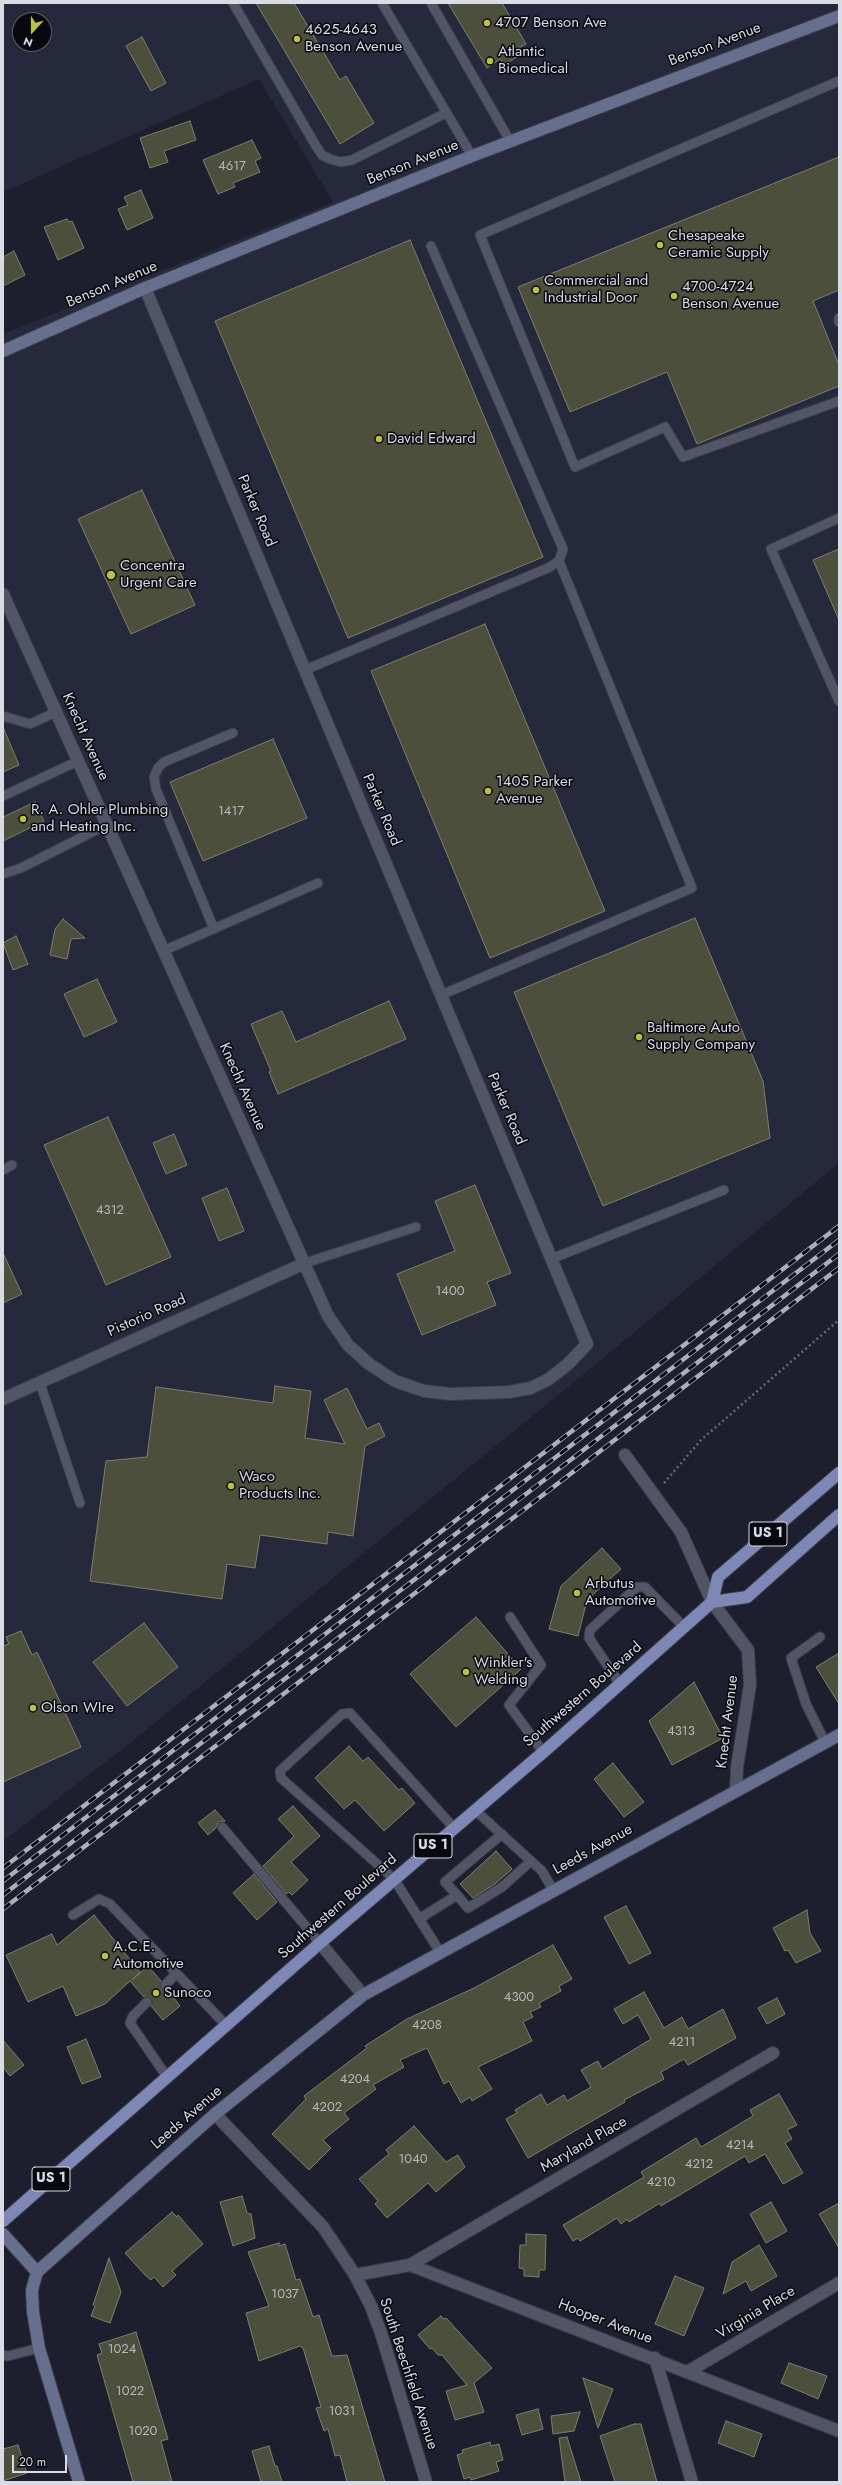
<!DOCTYPE html>
<html>
<head>
<meta charset="utf-8">
<style>
	body { margin:0 }
	#map { position:relative; width:842px; height:2485px; overflow:hidden; background:#1d1f2e; font-family:Jost,sans-serif }
	canvas { display:block }
	.frame { position:absolute; inset:0; border:4px solid #d9dbe5; pointer-events:none }
	.north { position:absolute; left:12px; top:12px; width:40px; height:40px; box-sizing:border-box; background:#080910; border:1px solid #5c5d65; border-radius:50%; rotate:201deg; font-size:11px; font-weight:700; line-height:16px; text-align:center; color:#d9dbe5 }
	.north::after { content:''; display:block; margin:auto; width:14px; height:18px; background:#bbc045; clip-path:polygon(50% 0,100% 100%,50% 72%,0 100%) }
	.scale { position:absolute; left:12px; top:2455px; width:55px; height:18px; box-sizing:border-box; border:2px solid #d9dbe5; border-top:0; padding-left:5px; font-size:12px; line-height:14px; white-space:nowrap; color:#d9dbe5; -webkit-text-stroke:3px #080910; paint-order:stroke }
</style>
</head>
<body>
<div id="map">
<canvas width="842" height="2485"></canvas>
<div class="frame"></div>
<div class="north">N</div>
<div class="scale">20 m</div>
</div>
<script>
const c = document.querySelector('canvas').getContext('2d');
c.lineJoin = 'round';
function paint(path, color) { c.fillStyle = color; c.fill(path, 'evenodd'); }
const poly = rows => new Path2D(rows.map(r => 'M' + r).join(''));
function trace(path, color, width, dash) { c.strokeStyle = color; c.lineWidth = width; c.lineCap = dash ? 'butt' : 'round'; c.setLineDash(dash || []); c.stroke(path); }
function label(font, color, halo, rows, align = 'center') {
  c.font = font + ' Jost,sans-serif'; c.lineWidth = 3; c.setLineDash([]); c.textBaseline = 'middle'; c.strokeStyle = halo; c.fillStyle = color; for (const [text, x, y, turn = 0] of rows) {
    c.save(); c.translate(x, y); c.rotate((+turn || 0) * Math.PI / 180); c.textAlign = isNaN(turn) ? turn : align; if (halo) c.strokeText(text, 0, 0); c.fillText(text, 0, 0); c.restore();
  }
}
paint(poly([
	[3,3,839,3,839,1163,562,1392,130,1743,3,1841,3,334,333,202,259,79,3,192],
	[20,20,44,20,44,44,20,44]
]), '#26293c');
const building = poly([
	[256,3,294,3,340,80,346,76,374,123,340,144,256,3],
	[448,3,502,3,526,44,517,49,520,55,504,65,500,59,487,68,448,3],
	[142,37,166,83,151,91,126,46,142,37],
	[190,121,196,140,164,151,168,162,150,168,140,138,190,121],
	[252,140,261,158,255,161,260,172,233,183,235,187,218,194,203,160,252,140],
	[839,157,839,290,813,301,839,365,839,386,697,444,667,372,570,412,518,287,839,157],
	[141,190,153,218,127,230,118,209,128,205,124,197,141,190],
	[67,219,69,222,72,221,84,248,58,260,44,227,67,219],
	[410,240,543,557,348,638,215,321,410,240],
	[14,251,25,275,3,286,3,257,14,251],
	[142,490,195,605,131,634,78,519,142,490],
	[839,549,839,620,813,560,839,549],
	[485,624,605,911,490,958,371,671,485,624],
	[3,727,19,765,3,772,3,727],
	[273,739,307,818,203,861,170,782,273,739],
	[35,802,44,821,3,841,3,817,35,802],
	[695,918,763,1081,770,1138,603,1206,514,992,695,918],
	[63,919,85,938,71,939,67,959,50,955,55,929,63,919],
	[16,936,28,964,13,970,3,943,16,936],
	[97,979,117,1022,84,1037,64,994,97,979],
	[389,1001,406,1039,278,1094,269,1072,271,1071,251,1024,282,1011,296,1042,389,1001],
	[108,1117,171,1257,106,1285,44,1145,108,1117],
	[174,1134,187,1165,166,1174,153,1143,174,1134],
	[475,1185,511,1273,487,1282,496,1305,422,1335,397,1274,455,1251,435,1201,475,1185],
	[227,1188,244,1231,219,1241,202,1198,227,1188],
	[3,1253,22,1294,3,1303,3,1253],
	[275,1386,311,1391,305,1438,345,1444,324,1400,347,1388,367,1429,379,1423,385,1436,365,1446,353,1536,328,1532,327,1544,260,1535,255,1568,227,1564,222,1599,90,1581,106,1461,147,1457,156,1387,273,1403,275,1386],
	[602,1548,621,1569,587,1600,578,1636,549,1629,561,1586,602,1548],
	[476,1617,521,1669,456,1727,410,1674,476,1617],
	[144,1623,178,1667,127,1706,93,1662,144,1623],
	[21,1631,32,1655,37,1652,81,1747,3,1782,3,1646,9,1644,6,1637,21,1631],
	[839,1653,839,1704,816,1667,839,1653],
	[694,1682,723,1738,672,1765,649,1721,694,1682],
	[349,1746,363,1761,368,1757,399,1790,402,1788,415,1803,384,1831,355,1800,344,1809,315,1778,349,1746],
	[613,1763,644,1802,624,1817,594,1779,613,1763],
	[293,1806,320,1836,291,1862,308,1880,292,1895,289,1892,286,1894,263,1866,294,1836,278,1819,293,1806],
	[215,1810,225,1821,218,1822,216,1828,208,1835,198,1823,215,1810],
	[496,1851,512,1869,495,1884,473,1898,460,1884,496,1851],
	[254,1874,277,1902,257,1920,233,1893,254,1874],
	[626,1906,651,1953,629,1964,604,1917,626,1906],
	[807,1910,810,1933,821,1951,796,1963,788,1950,785,1951,773,1928,807,1910],
	[94,1915,140,1972,132,1980,148,1966,161,1981,161,1989,168,1990,180,2006,163,2020,151,2006,151,1998,144,1997,130,1981,105,2004,76,2016,63,1986,28,2002,6,1955,52,1934,57,1945,94,1915],
	[553,1945,572,1979,559,1986,561,1991,539,2003,541,2007,530,2012,533,2017,523,2022,532,2041,478,2067,492,2089,472,2101,470,2097,461,2103,449,2081,444,2084,427,2048,400,2060,404,2067,373,2085,376,2089,344,2113,349,2119,323,2140,331,2148,309,2170,272,2134,306,2099,304,2096,367,2048,365,2046,407,2019,474,1988,553,1945],
	[644,1992,664,2028,682,2017,688,2029,723,2009,736,2038,688,2065,684,2059,661,2072,664,2079,624,2100,625,2102,528,2158,506,2119,517,2113,515,2110,541,2094,547,2105,564,2095,567,2101,591,2087,581,2070,598,2061,602,2069,651,2039,638,2015,623,2024,614,2009,644,1992],
	[777,1998,785,2014,767,2024,758,2008,777,1998],
	[86,2039,101,2077,82,2084,67,2047,86,2039],
	[3,2040,24,2065,10,2076,3,2067,3,2040],
	[779,2094,797,2125,787,2130,792,2139,785,2143,803,2173,783,2184,765,2154,749,2163,745,2156,661,2206,660,2203,629,2222,627,2219,621,2224,617,2218,580,2241,578,2238,573,2241,563,2225,644,2177,641,2172,696,2138,701,2147,753,2116,750,2110,779,2094],
	[414,2126,446,2162,458,2155,465,2167,436,2192,428,2183,387,2218,375,2204,378,2201,359,2179,389,2154,386,2150,414,2126],
	[242,2196,247,2213,251,2214,255,2238,233,2246,220,2202,242,2196],
	[771,2202,787,2231,766,2243,750,2214,771,2202],
	[839,2203,839,2248,819,2214,839,2203],
	[172,2212,177,2217,178,2215,203,2244,172,2271,176,2275,163,2287,154,2277,151,2280,146,2276,125,2253,172,2212],
	[526,2234,546,2235,545,2270,539,2270,539,2277,524,2276,524,2269,519,2268,520,2245,526,2245,526,2234],
	[279,2243,279,2246,285,2244,296,2280,300,2279,313,2317,319,2315,332,2356,347,2355,385,2482,347,2482,340,2455,335,2456,328,2429,324,2431,316,2408,321,2407,303,2348,300,2346,259,2361,246,2313,269,2306,248,2252,279,2243],
	[759,2245,777,2276,751,2291,746,2281,723,2294,732,2262,759,2245],
	[109,2258,121,2292,110,2323,91,2316,95,2306,93,2305,109,2258],
	[675,2276,704,2288,684,2336,655,2324,675,2276],
	[441,2316,444,2319,446,2318,492,2368,474,2383,484,2412,455,2420,446,2391,467,2385,442,2355,438,2355,432,2348,430,2349,418,2335,441,2316],
	[136,2332,168,2439,161,2441,172,2482,133,2482,97,2355,102,2353,99,2344,136,2332],
	[789,2363,827,2376,818,2399,781,2383,789,2363],
	[583,2378,613,2389,598,2428,583,2378],
	[538,2409,543,2429,522,2435,516,2415,538,2409],
	[580,2412,574,2431,553,2434,551,2416,580,2412],
	[726,2421,762,2434,754,2457,718,2443,726,2421],
	[634,2424,641,2424,657,2482,615,2482,600,2436,634,2424],
	[567,2437,581,2482,565,2482,559,2438,567,2437],
	[490,2442,491,2446,499,2444,503,2460,496,2462,499,2471,471,2480,470,2477,464,2479,457,2455,463,2453,462,2450,490,2442],
	[18,2445,27,2473,3,2481,3,2449,18,2445],
	[269,2446,275,2466,277,2466,282,2482,261,2482,252,2451,269,2446]
]);
paint(building, '#4d4f3d');
trace(building, '#7d7f6c', 1);
const lane = poly([
	[233,3,316,146,322,155,330,159,341,162,352,160,446,113],
	[382,3,472,156],
	[431,3,510,141],
	[839,81,480,235,575,467,665,427,683,457,839,401],
	[839,318,839,322],
	[839,518,771,549,839,701],
	[305,670,548,568,559,561,563,549,431,246],
	[3,716,30,724,56,712],
	[3,796,78,761],
	[3,874,21,868,106,825],
	[214,929,156,789,154,777,158,768,164,762,233,733],
	[163,951,318,883],
	[441,995,692,888,559,561],
	[3,1170,12,1165],
	[551,1259,724,1190],
	[305,1263,416,1227],
	[40,1383,80,1503],
	[510,1617,541,1665,509,1705,543,1752],
	[820,1637,791,1658,806,1704,825,1742],
	[620,1684,589,1638,590,1630,637,1587,645,1587,684,1627],
	[475,1810,542,1871,553,1890],
	[222,1827,320,1943],
	[457,1895,445,1882,502,1834],
	[73,1915,99,1899,110,1904,226,2025],
	[419,1919,457,1895,468,1908,502,1887,531,1861],
	[440,1952,394,1879,281,1778,280,1771,342,1714,350,1713,454,1828],
	[165,1985,176,1974],
	[147,2002,133,2016,130,2023,167,2077],
	[3,2355,8,2356,39,2348]
]);
const street = poly([
	[3,594,328,1316,348,1345,369,1364,395,1381,424,1391,451,1394,509,1392,531,1388,549,1379,568,1364,587,1344,145,288],
	[3,1399,305,1263],
	[625,1455,681,1532,712,1602,748,1650,750,1685,737,1767,736,1791],
	[320,1943,363,1995],
	[215,2114,323,2227,355,2275,371,2306,382,2336,426,2482],
	[410,2265,773,2053],
	[355,2275,410,2265,839,2431],
	[655,2358,692,2482],
	[689,2371,839,2283]
]);
const secondary = poly([
	[3,351,145,288,472,156,839,16],
	[3,2234,37,2272],
	[79,2482,39,2348,33,2312,32,2290,37,2272,215,2114,363,1995,839,1735]
]);
const primary = poly([
	[712,1602,718,1577,839,1473],
	[3,2221,320,1943,547,1749,712,1602,747,1597,839,1515]
]);
trace(lane, '#393b48', 11);
trace(street, '#393b48', 14);
trace(secondary, '#393b48', 14);
trace(primary, '#393b48', 14);
trace(poly([
	[664,1483,701,1440,839,1320]
]), '#666875', 2.5, [2, 3]);
trace(lane, '#515566', 9);
trace(street, '#515566', 12);
trace(secondary, '#686e8e', 12);
trace(primary, '#7f87b7', 12);
const rail = poly([
	[3,1868,839,1226],
	[3,1881,839,1240],
	[3,1895,839,1254],
	[3,1909,839,1268]
]);
trace(rail, '#acaeb9', 4.5);
trace(rail, '#080910', 3, [9]);
for (const [x, y, r, color] of [
	[487,23,4,"#bbc045"],
	[297,39,4,"#bbc045"],
	[490,61,4,"#bbc045"],
	[660,245,4,"#bbc045"],
	[536,290,4,"#bbc045"],
	[674,296,4,"#bbc045"],
	[379,439,4,"#bbc045"],
	[111,575,5,"#bbc045"],
	[488,791,4,"#bbc045"],
	[23,819,4,"#bbc045"],
	[639,1037,4,"#bbc045"],
	[231,1486,4,"#bbc045"],
	[577,1593,4,"#bbc045"],
	[466,1672,4,"#bbc045"],
	[33,1708,4,"#bbc045"],
	[105,1956,4,"#bbc045"],
	[156,1993,4,"#bbc045"]
]) { const dot = new Path2D(); dot.arc(x, y, r, 0, 2 * Math.PI); c.fillStyle = color; c.fill(dot); trace(dot, '#080910', 1.5); }
label('13px', '#b6b8bb', null, [
	["4617",232,167],
	["1417",231,812],
	["4312",110,1211],
	["1400",450,1292],
	["4313",681,1732],
	["4300",519,1998],
	["4208",427,2026],
	["4211",682,2043],
	["4204",355,2080],
	["4202",327,2108],
	["4214",740,2146],
	["1040",413,2160],
	["4212",699,2165],
	["4210",661,2183],
	["1037",285,2295],
	["1024",122,2350],
	["1022",130,2392],
	["1031",342,2412],
	["1020",143,2432]
]);
for (const [x, y, w] of [
	[768,1534,38],
	[433,1846,38],
	[51,2179,38]
]) { const box = new Path2D(); box.roundRect(x - w / 2, y - 12, w, 24, 3); c.fillStyle = '#080910'; c.fill(box); trace(box, '#d9dbe5', 1); }
label('bold 14px', '#d9dbe5', null, [
	["US 1",768,1534],
	["US 1",433,1846],
	["US 1",51,2179]
]);
label('15px', '#d9dbe5', '#080910', [
	["4707 Benson Ave",495,23],
	["4625-4643",305,30],
	["Benson Avenue",305,47],
	["Atlantic",498,52],
	["Biomedical",498,69],
	["Chesapeake",668,236],
	["Ceramic Supply",668,253],
	["Commercial and",544,281],
	["Industrial Door",544,298],
	["4700-4724",682,287],
	["Benson Avenue",682,304],
	["David Edward",387,439],
	["Concentra",120,566],
	["Urgent Care",120,583],
	["1405 Parker",496,782],
	["Avenue",496,799],
	["R. A. Ohler Plumbing",31,810],
	["and Heating Inc.",31,827],
	["Baltimore Auto",647,1028],
	["Supply Company",647,1045],
	["Waco",239,1477],
	["Products Inc.",239,1494],
	["Arbutus",585,1584],
	["Automotive",585,1601],
	["Winkler's",474,1663],
	["Welding",474,1680],
	["Olson WIre",41,1708],
	["A.C.E.",113,1947],
	["Automotive",113,1964],
	["Sunoco",164,1993]
], 'left');
label('15px', '#d9dbe5', '#080910', [
	["Benson Avenue",715,45,-21],
	["Benson Avenue",413,163,-22],
	["Benson Avenue",112,285,-23],
	["Parker Road",256,511,67],
	["Knecht Avenue",85,737,66],
	["Parker Road",381,810,67],
	["Knecht Avenue",242,1087,66],
	["Parker Road",506,1109,67],
	["Pistorio Road",147,1316,-24],
	["Southwestern Boulevard",583,1695,-41],
	["Knecht Avenue",728,1722,-83],
	["Leeds Avenue",593,1850,-29],
	["Southwestern Boulevard",338,1907,-41],
	["Leeds Avenue",187,2118,-41],
	["Maryland Place",584,2145,-30],
	["Virginia Place",756,2313,-31],
	["Hooper Avenue",605,2322,21],
	["South Beechfield Avenue",408,2374,72]
]);
</script>
</body>
</html>
